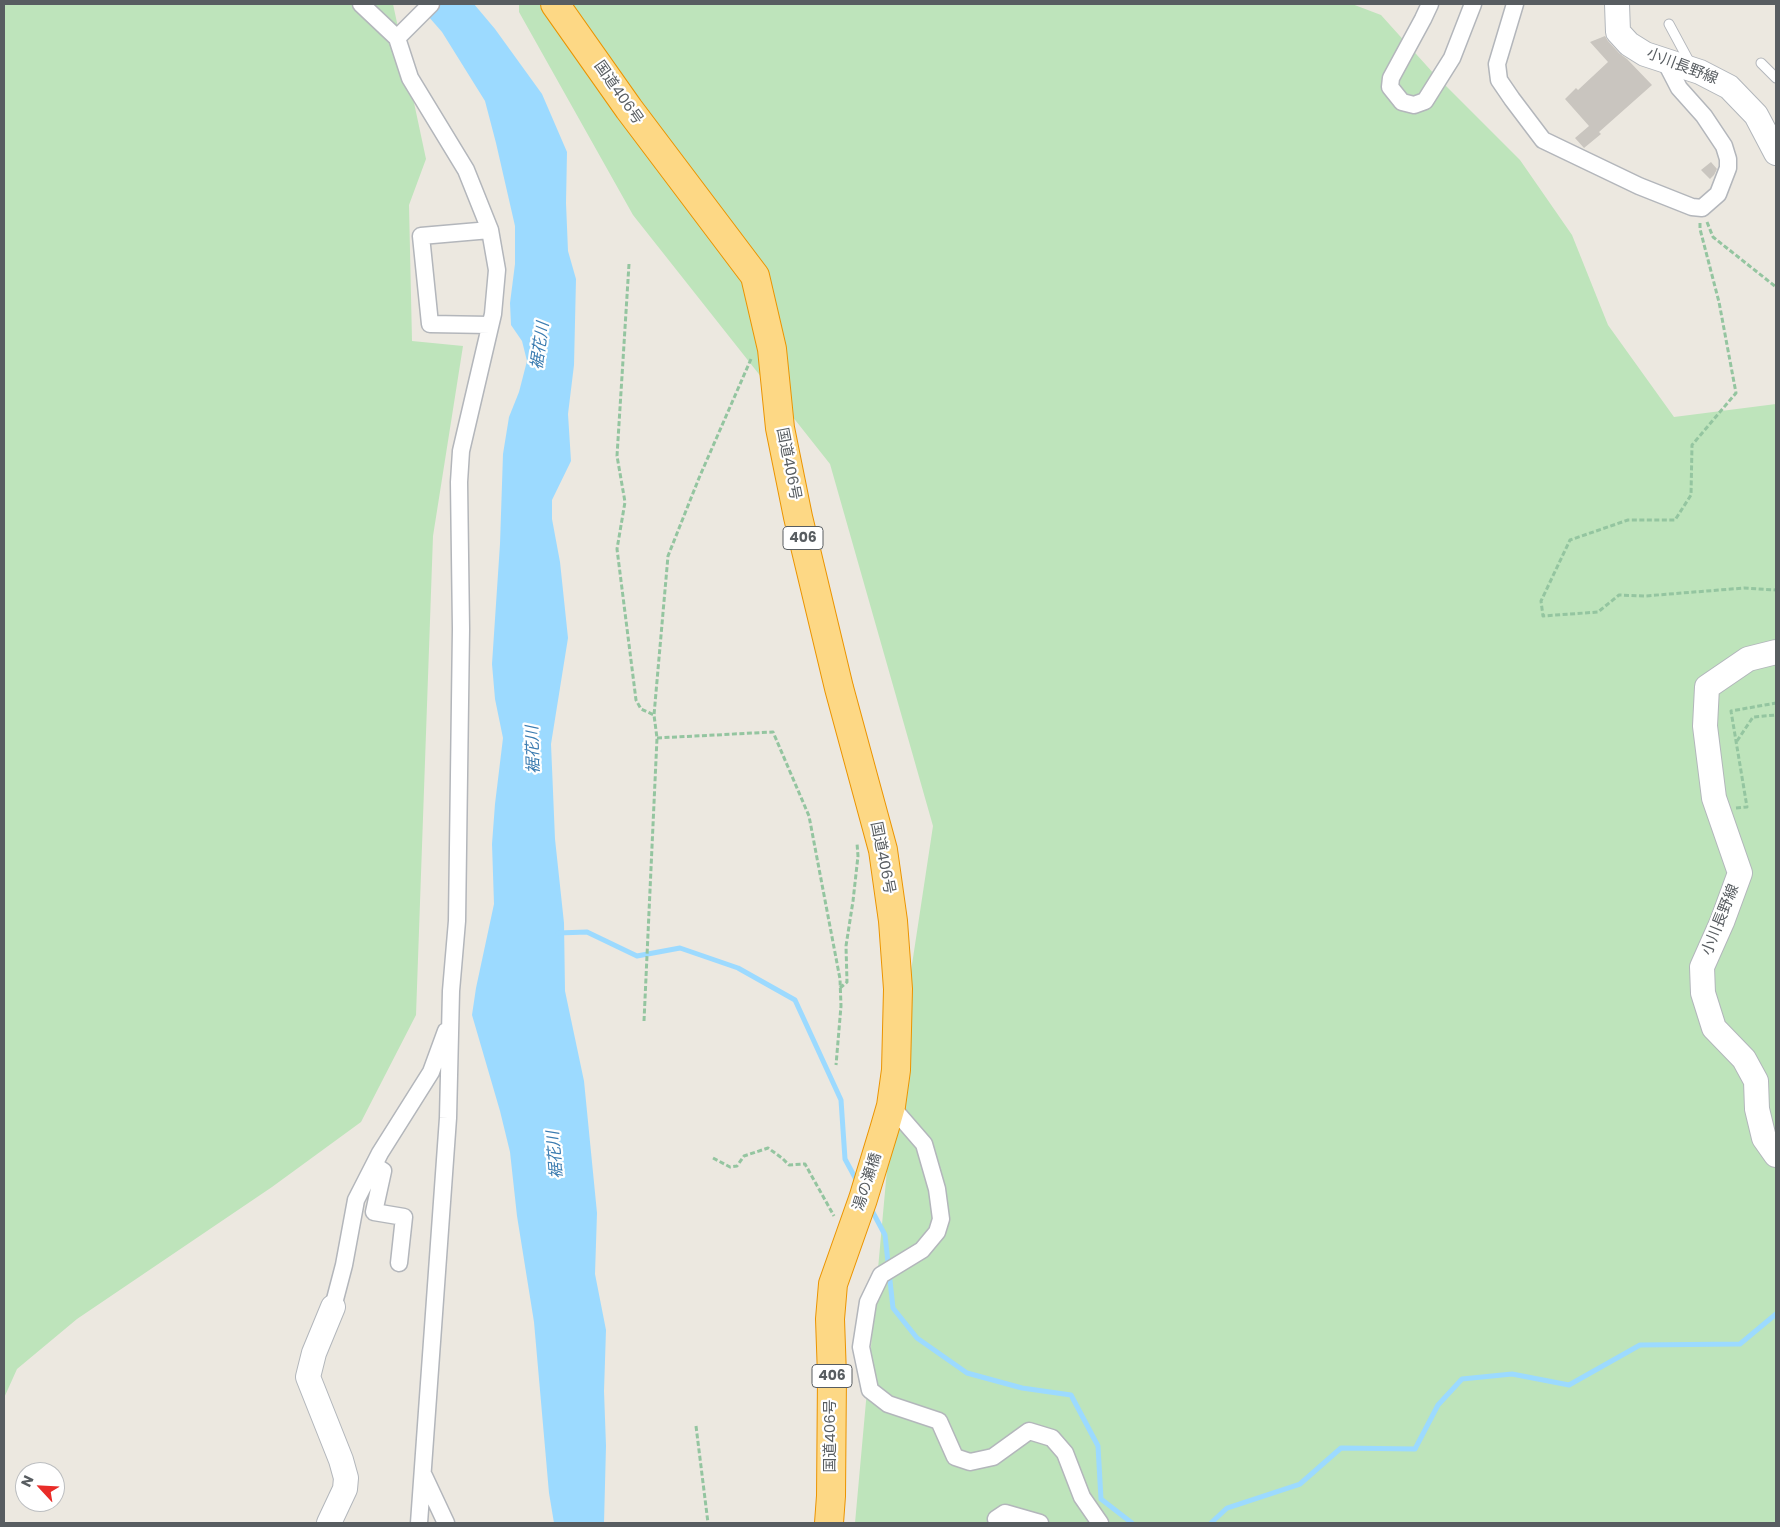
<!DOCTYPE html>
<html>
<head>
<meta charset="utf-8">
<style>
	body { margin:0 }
	#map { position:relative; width:1780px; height:1527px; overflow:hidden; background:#ece8e0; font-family:Poppins,sans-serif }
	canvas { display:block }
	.frame { position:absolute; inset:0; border:5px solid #585d61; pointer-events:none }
	.north { position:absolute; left:15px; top:1462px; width:50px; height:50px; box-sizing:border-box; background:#fff; border:1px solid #bcbec0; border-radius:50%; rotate:295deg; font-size:14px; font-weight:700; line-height:20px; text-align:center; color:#585d61 }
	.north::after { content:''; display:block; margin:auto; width:18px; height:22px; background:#e92c28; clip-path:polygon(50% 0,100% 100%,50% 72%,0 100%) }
</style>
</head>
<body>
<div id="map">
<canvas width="1780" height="1527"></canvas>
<div class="frame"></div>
<div class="north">N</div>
</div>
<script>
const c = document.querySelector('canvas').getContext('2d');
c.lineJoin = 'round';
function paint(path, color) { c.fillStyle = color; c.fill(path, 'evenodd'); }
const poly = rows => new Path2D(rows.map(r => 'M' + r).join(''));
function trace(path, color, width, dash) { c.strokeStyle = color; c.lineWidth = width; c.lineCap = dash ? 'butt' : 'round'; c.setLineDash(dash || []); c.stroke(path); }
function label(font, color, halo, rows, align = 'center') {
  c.font = font + ' Poppins,"Noto Sans JP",sans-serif'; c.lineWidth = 4.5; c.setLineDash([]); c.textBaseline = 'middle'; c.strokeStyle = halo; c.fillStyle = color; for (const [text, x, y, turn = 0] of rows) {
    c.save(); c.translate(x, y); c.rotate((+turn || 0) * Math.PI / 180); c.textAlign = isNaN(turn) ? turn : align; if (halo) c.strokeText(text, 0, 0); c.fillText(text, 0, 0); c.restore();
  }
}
paint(poly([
	[4,4,393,4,426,159,409,205,412,341,463,346,433,536,416,1015,361,1122,272,1187,77,1319,17,1369,4,1398],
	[519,4,1352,4,1381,15,1435,75,1520,160,1572,235,1608,325,1674,417,1776,404,1776,1523,855,1523,896,1070,933,826,830,464,633,215,519,12]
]), '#bee4bb');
paint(poly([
	[440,4,474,4,495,29,542,94,567,152,566,203,568,251,576,279,574,365,568,414,571,461,552,500,552,519,560,562,568,638,551,744,555,839,564,923,565,991,584,1081,597,1213,595,1274,606,1330,604,1391,606,1446,604,1523,554,1523,549,1493,534,1322,517,1216,510,1152,500,1111,472,1015,476,988,494,904,492,844,495,804,503,738,495,699,492,664,500,544,503,454,509,417,519,392,527,361,522,341,511,325,510,303,515,264,515,226,496,143,485,101,442,32,428,16]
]), '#9cdaff');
trace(poly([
	[558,933,587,932,637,956,680,948,738,968,795,1000,841,1100,845,1159,858,1183],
	[870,1207,885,1235,893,1308,917,1338,967,1373,1022,1388,1071,1395,1098,1446,1101,1499,1132,1523],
	[1211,1523,1227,1508,1300,1484,1341,1448,1415,1449,1438,1405,1462,1379,1512,1374,1569,1385,1640,1345,1740,1344,1776,1314]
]), '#9cdaff', 5);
paint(poly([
	[1605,36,1608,41,1619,53,1627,59,1652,85,1599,132,1601,134,1584,148,1575,138,1589,126,1565,99,1576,88,1578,90,1608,62,1590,42],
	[1711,162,1717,169,1714,175,1710,179,1701,170]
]), '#c9c5bf');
const lane = poly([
	[1669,24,1690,63],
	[1761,63,1776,78]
]);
const street = poly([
	[361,4,397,38,410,78,466,170,490,230,497,270,493,314,461,451,459,482,461,629,457,921,451,991,448,1118,419,1523],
	[1430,4,1423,19,1391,78,1390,87,1402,102,1414,105,1425,101,1452,58,1473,4],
	[1515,4,1497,64,1499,80,1512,99,1543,140,1639,186,1692,207,1702,208,1718,194,1728,168,1728,159,1724,146,1704,116,1679,88,1665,61],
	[397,38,431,4],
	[490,230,421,236,430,324,490,325],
	[891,1106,924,1144,937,1189,941,1219,937,1232,922,1250,881,1275,868,1302,861,1347,870,1390,888,1404,939,1421,955,1457,970,1462,993,1457,1029,1431,1052,1438,1065,1453,1082,1497,1100,1523],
	[374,1165,383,1171,374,1212,404,1217,399,1263],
	[333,1307,344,1265,356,1200,380,1153,431,1072,446,1031],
	[424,1476,446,1523],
	[998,1523,996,1519,1005,1513,1040,1523]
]);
const secondary = poly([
	[1617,4,1618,32,1629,44,1645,54,1700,72,1729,87,1756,115,1776,153],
	[1776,652,1748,659,1707,687,1705,726,1714,798,1740,873,1722,922,1702,967,1703,993,1714,1028,1744,1059,1756,1081,1757,1109,1764,1138,1776,1155],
	[329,1523,345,1489,346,1478,341,1460,308,1377,314,1353,333,1307]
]);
const highway = poly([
	[555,4,629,109,755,276,772,349,780,428,798,517,839,688,883,850,893,921,898,989,896,1070,891,1106,884,1130,863,1199,833,1284,830,1319,832,1376,831,1496,829,1523]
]);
trace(lane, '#b3b6bb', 11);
trace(street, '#b3b6bb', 19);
trace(secondary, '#b2b6bb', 26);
trace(highway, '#eb9400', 30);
trace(poly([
	[1707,222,1713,237,1776,287],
	[1700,223,1700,229,1719,302,1736,393,1692,445,1691,495,1675,520,1628,520,1570,540,1541,601,1543,616,1598,612,1619,595,1645,596,1744,588,1776,590],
	[629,264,617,456,625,502,617,549,636,700,641,709,654,715],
	[657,738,773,732,809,816,840,979,841,1006,836,1065],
	[1737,741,1753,717,1776,715],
	[1736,808,1747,807,1731,711,1776,703],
	[840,988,847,982,846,946,853,901,858,856,857,843],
	[644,1021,657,738,654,715,668,556,699,478,751,359],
	[713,1158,730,1167,737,1166,744,1156,768,1148,782,1158,789,1165,805,1164,834,1216],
	[696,1426,708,1523]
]), '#94c5a0', 3, [5, 2.5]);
trace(lane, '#fff', 9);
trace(street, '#fff', 16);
trace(secondary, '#fff', 24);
trace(highway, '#fdd885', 28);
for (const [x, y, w] of [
	[803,538,40],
	[832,1376,40]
]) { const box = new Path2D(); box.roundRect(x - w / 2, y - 11.5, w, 23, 4); c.fillStyle = '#fff'; c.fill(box); trace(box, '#585d61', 1); }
label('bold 14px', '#585d61', null, [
	["406",803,538],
	["406",832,1376]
]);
label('15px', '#585d61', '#fff', [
	["小川長野線",1682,67,21],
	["国道406号",618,93,55],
	["国道406号",788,464,79],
	["国道406号",882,858,79],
	["小川長野線",1721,920,-68],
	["湯の瀬橋",868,1182,-72],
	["国道406号",831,1436,-90]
]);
label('italic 16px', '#3a7bb0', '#fff', [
	["裾花川",541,346,-82],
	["裾花川",534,750,-92],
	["裾花川",556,1155,-95]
]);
</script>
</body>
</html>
